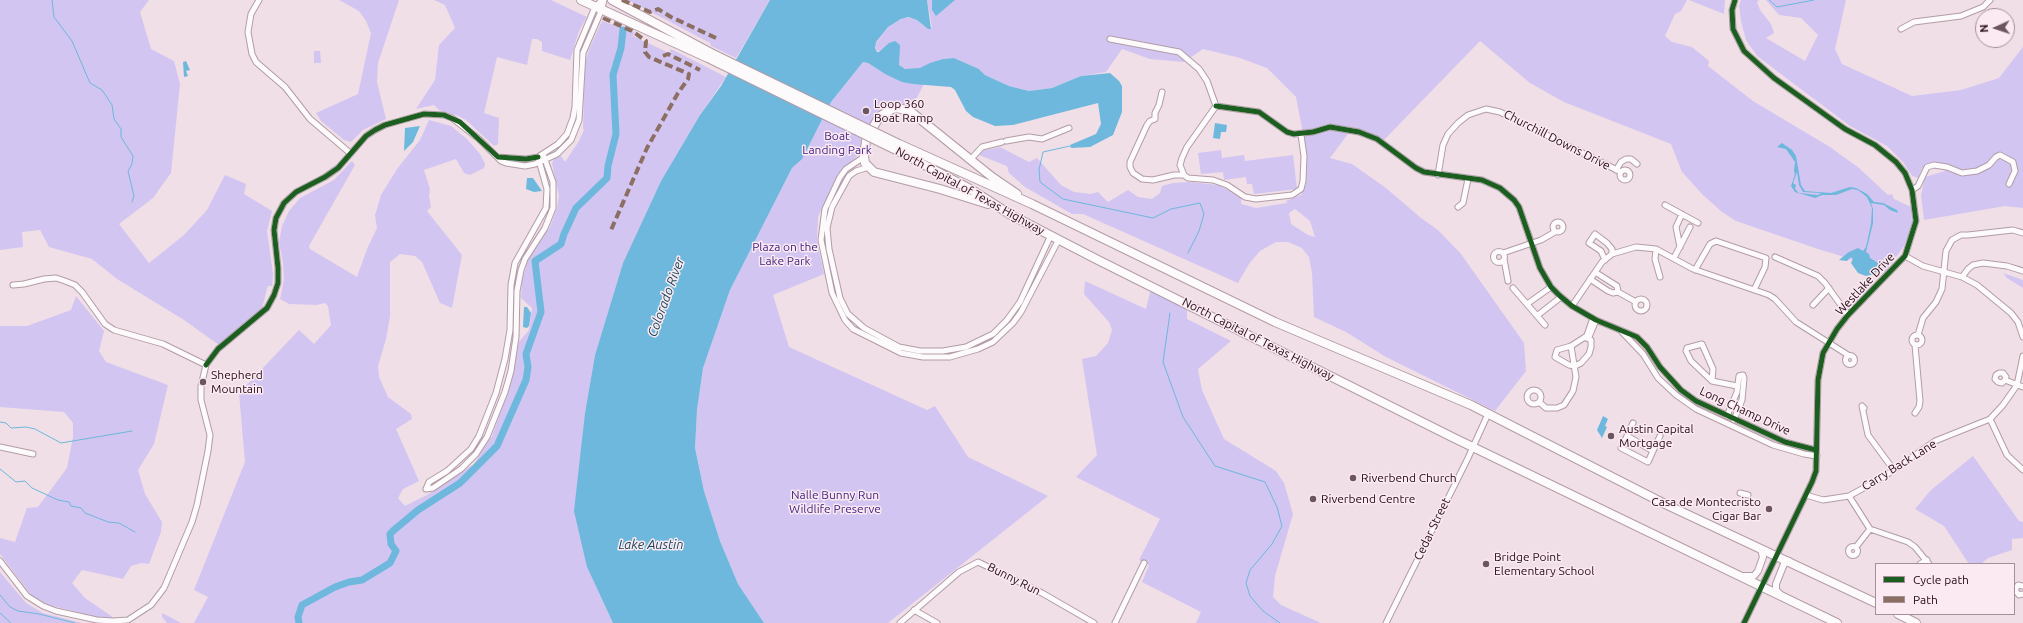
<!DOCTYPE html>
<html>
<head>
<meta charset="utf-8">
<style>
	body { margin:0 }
	#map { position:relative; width:2023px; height:623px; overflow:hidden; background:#f1dfe7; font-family:Ubuntu,sans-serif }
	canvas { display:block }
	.legend { position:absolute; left:1875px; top:563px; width:140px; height:52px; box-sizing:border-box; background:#fbeaf1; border:1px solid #a5909a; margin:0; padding:5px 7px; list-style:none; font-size:12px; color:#250a18 }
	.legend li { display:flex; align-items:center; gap:8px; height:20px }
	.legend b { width:20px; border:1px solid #a5909a }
	.north { position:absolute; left:1975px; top:8px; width:40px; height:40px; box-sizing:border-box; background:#fbeaf1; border:1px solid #a5909a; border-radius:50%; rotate:267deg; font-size:11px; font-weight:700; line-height:16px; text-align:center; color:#250a18 }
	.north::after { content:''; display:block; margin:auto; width:14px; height:18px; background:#6c5560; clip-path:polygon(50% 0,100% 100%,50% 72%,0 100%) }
</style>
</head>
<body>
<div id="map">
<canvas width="2023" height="623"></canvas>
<ul class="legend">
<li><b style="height:5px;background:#1b5e20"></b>Cycle path</li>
<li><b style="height:5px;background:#8d6e63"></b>Path</li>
</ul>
<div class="north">N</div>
</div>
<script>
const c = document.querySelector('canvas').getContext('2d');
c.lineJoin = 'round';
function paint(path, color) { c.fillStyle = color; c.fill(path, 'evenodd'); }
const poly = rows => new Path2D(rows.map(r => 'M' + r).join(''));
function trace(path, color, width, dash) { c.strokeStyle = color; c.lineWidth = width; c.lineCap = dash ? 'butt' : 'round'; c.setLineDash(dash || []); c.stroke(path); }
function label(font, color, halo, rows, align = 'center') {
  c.font = font + ' Ubuntu,sans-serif'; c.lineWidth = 3; c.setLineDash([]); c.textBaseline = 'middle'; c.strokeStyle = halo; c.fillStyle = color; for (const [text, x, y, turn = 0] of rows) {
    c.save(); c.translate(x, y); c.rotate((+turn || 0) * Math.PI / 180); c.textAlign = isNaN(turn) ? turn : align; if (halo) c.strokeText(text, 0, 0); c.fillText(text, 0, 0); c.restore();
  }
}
paint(poly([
	[0,0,149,0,140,12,151,49,174,61,180,84,171,173,153,198,119,224,149,263,184,235,207,210,225,175,246,184,244,194,272,211,267,231,273,274,272,286,268,286,267,289,262,308,219,345,184,320,117,279,92,259,49,247,40,230,22,232,23,247,0,250],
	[339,0,399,0,378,63,377,82,386,119,363,130,351,142,344,140,321,121,316,113,358,94,371,33,366,21,359,11],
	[434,0,551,0,587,17,579,31,570,60,542,51,542,42,537,39,532,39,527,65,497,57,484,113,499,118,498,144,494,146,466,120,456,115,439,110,434,105,416,109,435,80,439,45,455,28,445,5],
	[627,0,770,0,736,58,711,46,710,43,659,16],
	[927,0,1687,0,1681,11,1675,14,1665,36,1672,42,1692,47,1709,61,1708,66,1753,101,1830,147,1859,168,1888,195,1892,194,1894,199,1911,207,1912,224,1910,232,1904,246,1885,272,1835,254,1818,249,1736,221,1722,212,1703,195,1682,172,1671,144,1564,102,1530,83,1480,41,1384,140,1353,127,1330,158,1352,164,1386,188,1421,218,1438,230,1461,254,1524,343,1526,371,1495,411,1386,357,1346,332,1314,317,1312,273,1309,257,1302,248,1288,242,1276,242,1260,251,1249,264,1238,283,1083,214,1072,214,1025,187,1009,173,1007,166,979,155,982,151,1000,147,1029,162,1037,158,1061,185,1074,192,1090,194,1098,192,1108,202,1128,190,1138,197,1152,199,1160,193,1162,186,1173,183,1190,182,1218,185,1241,197,1241,204,1256,208,1287,203,1286,201,1301,195,1306,184,1307,165,1303,133,1296,97,1267,68,1240,58,1203,49,1184,62,1150,59,1122,49,1106,72,1081,76,1052,88,1029,91,1009,86,985,75,979,69,954,58,943,59,919,69,908,70,899,66,892,42,880,52,876,50,875,44,888,27,905,17,917,20,928,29,932,27],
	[1295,209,1310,221,1315,237,1308,235,1291,224,1289,213],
	[1689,0,1725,0,1724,14],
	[1741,0,1759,0,1757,2,1760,10,1771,24,1774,33,1766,38,1805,61,1818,35,1801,18,1779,15,1766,0,1846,0,1835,49,1842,64,1912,96,1961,90,1999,78,2023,47,2023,208,2005,206,1924,220,1921,195,1925,177,1945,171,1945,165,1928,165,1922,168,1918,178,1912,176,1903,162,1887,146,1850,126,1757,56,1746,40,1741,21,1739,6],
	[602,21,635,32,633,36,669,53,671,49,726,77,700,115,661,181,623,263,595,355,585,413,581,457,587,567,613,623,194,623,208,597,194,590,245,462,239,393,299,330,314,344,331,325,328,306,325,303,317,305,289,304,280,299,284,279,283,263,279,242,282,226,289,211,300,198,334,180,352,161,355,165,309,246,310,249,357,277,367,249,377,228,375,215,381,195,397,169,420,140,429,120,451,126,467,139,480,154,485,164,484,168,470,175,464,173,456,159,424,170,430,189,429,196,431,207,427,211,462,255,452,308,440,303,422,262,415,256,400,254,390,262,390,316,386,339,378,366,379,377,388,397,411,414,412,419,396,429,419,481,403,489,398,498,405,506,427,495,474,464,492,436,510,386,519,342,529,330,532,308,521,298,522,280,528,260,550,227,557,208,559,196,552,163,554,158,561,156,565,162,579,141,584,130,583,128,585,62,590,47],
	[314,51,320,51,321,63,314,63],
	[863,62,868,63,885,74,913,84,924,84,911,109,904,105,888,105,874,117,858,155,836,178,818,217,817,241,824,274,773,295,789,347,927,410,935,406,968,457,1048,496,888,623,764,623,738,584,720,541,704,491,695,448,697,410,703,368,730,290,792,168,802,158,831,102],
	[1221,150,1222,158,1244,155,1245,161,1293,155,1297,189,1254,194,1252,184,1247,184,1246,177,1224,180,1223,172,1201,174,1198,153],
	[2003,273,2023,280,2023,288,2007,278],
	[1085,281,1146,309,1151,289,1187,308,1187,319,1231,341,1198,369,1202,390,1224,439,1276,471,1284,483,1293,514,1275,576,1273,597,1281,605,1321,623,1196,623,1201,612,1142,582,1149,565,1139,560,1160,519,1076,477,1097,455,1082,359,1096,356,1108,343,1112,330,1109,322,1084,294],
	[76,296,104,331,99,351,106,362,168,385,154,444,138,470,145,494,162,522,161,532,149,564,142,563,131,566,123,579,82,570,72,583,85,598,114,618,101,618,49,605,32,596,0,554,0,538,15,542,27,508,38,507,67,468,73,437,73,423,64,412,0,407,0,326,27,326,71,310],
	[1973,456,2019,521,2023,522,2023,538,2012,539,2012,550,1988,558,1981,564,1969,564,1944,526,1915,509,1931,490],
	[0,572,26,603,43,613,82,623,0,623],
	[162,613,166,615,181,623,167,623,162,617]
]), '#d2c5f1');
paint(poly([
	[770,0,927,0,931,29,928,29,917,20,908,17,901,19,888,27,876,42,875,48,877,52,879,52,889,43,895,41,900,45,899,65,905,69,920,68,930,63,943,59,954,58,979,69,985,75,1009,86,1029,91,1052,88,1081,76,1110,73,1119,81,1122,86,1122,112,1113,135,1090,147,1071,148,1070,145,1096,134,1101,124,1098,103,1013,125,995,126,973,117,966,111,955,90,951,87,913,84,902,82,885,74,868,63,863,62,831,102,802,159,792,168,730,290,703,368,697,410,695,448,704,491,720,541,738,584,764,623,613,623,587,567,574,511,585,413,595,355,623,263,661,181,700,115,721,86],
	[932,0,955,0,936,16,932,10],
	[186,61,190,70,186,71,188,76,184,77,183,62],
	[1215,123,1227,125,1226,132,1221,132,1220,139,1213,138],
	[420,126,413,142,404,151,405,128],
	[1782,143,1792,150,1796,156,1801,185,1805,191,1831,193,1850,187,1856,188,1867,194,1874,202,1883,203,1897,210,1898,213,1890,210,1884,205,1871,203,1873,209,1873,223,1866,252,1869,254,1870,258,1880,264,1882,269,1878,270,1875,274,1866,276,1858,273,1851,263,1853,259,1851,257,1847,261,1839,260,1849,252,1858,248,1863,251,1866,247,1871,224,1872,208,1867,197,1858,190,1852,189,1836,195,1822,195,1815,198,1795,192,1791,186,1795,174,1794,171,1795,162,1786,149,1777,147],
	[1797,172,1799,185,1803,192,1821,193,1818,195,1799,193,1795,189,1796,185,1793,183],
	[527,178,533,178,542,191,534,192,526,189],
	[524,307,527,307,531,313,529,326,527,328,523,327],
	[1603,416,1608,419,1605,426,1607,427,1602,438,1597,430]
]), '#6db8dc');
trace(poly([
	[52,0,54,17,72,41,90,83,102,90,112,105,114,119,121,129,121,137,133,156,132,164,128,171,134,196,132,202],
	[1769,0,1777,7,1814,0],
	[1070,146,1043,152,1039,170,1040,182,1063,199,1153,218,1171,209,1200,203,1204,214,1199,231,1188,253],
	[1170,313,1163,362,1183,417,1215,466,1265,482,1277,507,1282,526,1272,544,1250,570,1246,583,1250,596,1263,611,1280,623],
	[0,422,6,423,11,428,26,427,35,429,61,443,132,431],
	[0,469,16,482,25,481,32,488,58,500,69,502,71,506,81,508,85,513,108,522,119,523,135,532],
	[0,595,10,607,18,611,39,614,75,623],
	[0,613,11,623]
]), '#6db8dc', 1);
trace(poly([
	[299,623,298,617,302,605,335,587,349,582,362,580,390,563,396,551,391,544,390,534,394,530,418,510,460,483,497,446,526,380,528,367,526,354,541,312,535,261,561,244,564,234,576,208,607,178,608,166,616,134,613,75,621,48,623,30]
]), '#6db8dc', 7);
const minor = poly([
	[259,0,251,14,248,32,252,54,256,62,285,87,310,119,350,153],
	[1735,0,1732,10,1733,29,1744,51,1774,78,1845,129,1875,145,1896,162,1905,173,1912,190,1916,221,1905,256,1848,315,1837,329,1823,353,1818,380,1816,471,1812,482,1744,623],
	[1901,29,1914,22,1961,16,1983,7,1990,0],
	[1110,39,1179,52,1199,69,1207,81,1216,106,1187,147,1182,158,1180,165,1184,175,1188,178,1213,180,1227,185,1245,197,1256,199,1292,195,1301,189,1303,181,1304,156,1301,135],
	[1162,92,1159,105,1155,113,1155,119,1150,121,1147,125,1130,162,1130,167,1133,173,1142,179,1153,180,1174,175,1184,175],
	[1216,106,1259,112,1287,132,1294,134,1313,132,1330,127,1359,132,1377,139,1416,168,1424,172,1482,180,1500,188,1514,200,1519,207,1540,268,1551,287,1560,296,1572,306,1596,320,1637,337,1647,347,1660,367,1681,390,1696,401,1785,442,1816,450],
	[1006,141,1029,137,1042,139,1069,128],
	[498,157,526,159,538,157,558,144,567,134,573,118,575,107,577,50,595,7,602,0],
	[864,157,846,169,840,177,825,209,821,240,832,293,845,320,853,329,901,353,923,357,950,357,978,349,993,342,1013,323,1021,312,1059,239],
	[971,159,982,147,1002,142],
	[869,167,856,171,849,176,832,207,827,228,829,249,840,298,848,314,864,328,899,347,920,351,943,351,966,347,993,334,1007,320,1020,302,1051,235],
	[1616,170,1621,162,1626,159,1631,159,1637,164],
	'1620 175a5 5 0 1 1 10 0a5 5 0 1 1-10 0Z',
	[1438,175,1443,145,1448,134,1458,123,1468,115,1486,109,1500,112,1621,172],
	[1912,190,1918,186,1927,167,1934,165,1947,167,1962,173,1977,171,1989,165,1996,157,2000,155,2013,162,2015,171,2009,184],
	[1665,205,1698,223],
	[1458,207,1463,203,1468,179],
	'1553 227a5 5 0 1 1 10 0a5 5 0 1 1-10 0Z',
	[1680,247,1676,227,1682,214],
	[1656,249,1655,259,1660,277],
	'1493.5 257a5.5 5.5 0 1 1 11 0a5.5 5.5 0 1 1-11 0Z',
	[1503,253,1541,240,1555,232],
	[1905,256,1923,266,1962,277,1977,285,2011,313,2018,322,2023,337],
	[1775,257,1818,276,1825,283,1848,315],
	[1674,258,1690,227],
	[1504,259,1508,281],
	[1605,260,1601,251,1589,243,1595,234,1607,243,1612,249,1612,254],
	[1695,270,1710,244,1716,241,1766,258,1765,267,1754,290],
	[1595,272,1617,286,1618,292],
	[1962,277,1968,269,1973,265,1983,263,2007,266,2023,271],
	[1590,279,1608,291,1613,293,1618,292,1636,302],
	[13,285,24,284,44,279,56,278,65,281,75,285,82,292,105,324,114,330,163,344,206,365],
	[1513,288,1545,325],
	'1635 305a6 6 0 1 1 12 0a6 6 0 1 1-12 0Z',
	[1527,304,1551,287],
	[1813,305,1829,288],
	[1572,306,1602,262,1612,254,1636,247,1656,249,1693,269,1769,295,1775,299,1796,322,1848,355],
	[1538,315,1561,297],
	[1622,332,1643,354,1658,378,1676,395,1696,409,1773,445,1804,454,1817,456],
	'1912 340a5 5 0 1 1 10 0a5 5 0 1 1-10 0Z',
	[1918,335,1923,318,1936,302,1942,289,1946,251,1952,240,1961,235,1968,235,2013,230,2023,233],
	[1585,337,1591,340,1591,347,1589,354,1581,363,1575,366,1569,365,1555,357,1557,350,1571,346,1585,337],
	[1589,337,1596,320],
	[1586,338,1593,318],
	'1845.5 360a4.5 4.5 0 1 1 9 0a4.5 4.5 0 1 1-9 0Z',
	[2005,380,2006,377,2003,373,1999,373,1996,375,1995,379,1998,382,2002,383,2005,380,2023,387],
	[1712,381,1713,369,1702,344,1687,348,1686,351,1691,361,1712,381,1737,386],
	'1527 397a7 7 0 1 1 14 0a7 7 0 1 1-14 0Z',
	[1539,402,1546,408,1557,408,1564,405,1573,391,1576,377,1571,346],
	[1864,408,1862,406,1868,435,1893,469],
	[1915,413,1919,407,1920,401,1915,345],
	[1727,416,1737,392,1739,376,1743,375,1744,378,1742,400,1734,420],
	[1990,419,2007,455,2023,470],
	[1627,436,1621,448,1648,462,1653,451,1627,436,1633,423],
	[0,447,33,454],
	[1653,451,1660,436],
	[426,489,433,488,461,469,476,454,487,437,505,392,511,371,516,337,517,291,521,270,525,259,545,228,553,208,553,182,543,154],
	[426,489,429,482,447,471,471,449,479,436,496,393,505,359,510,330,511,285,515,263,546,208,547,189,538,157],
	[1740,493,1748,495],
	[1806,495,1823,500,1849,496,1882,478,1935,441,1990,419,2003,405,2017,385,2023,356],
	[1849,496,1870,529,1908,542,1915,547,1929,564],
	'1848.5 551a4.5 4.5 0 1 1 9 0a4.5 4.5 0 1 1-9 0Z',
	[1856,547,1870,529],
	[0,561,27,596,43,606,56,611,97,620,113,621,128,620,151,605,164,588,192,522,197,505,208,451,210,435,201,400,201,386,206,365,218,349,267,308,274,295,278,283,278,268,274,230,276,218,284,203,296,192,325,177,338,168,366,136,375,130,385,125,424,114,444,115,452,118,479,139,501,161,506,163,525,166,535,164,557,154,571,140,579,120,583,53,602,9,604,0],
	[1920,564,1927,560],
	[2023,586,2018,585,2015,590,2019,595,2023,594],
	[914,610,937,623],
	[900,623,959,572,978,562,1042,593,1094,623],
	[1115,623,1144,563],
	[1386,623,1468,458,1488,414]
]);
const major = poly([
	[1743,576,1754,576,1758,571,1763,557,1761,549],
	[1781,595,1776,590,1776,584,1784,564,1789,561]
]);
const highway = poly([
	[581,0,708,58],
	[612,0,711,53],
	[874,126,879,117,892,109,897,108,910,111,992,177,1017,194],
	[866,141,864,157,865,163,874,172,940,189,988,204],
	[899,144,1032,204,1275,322,1471,405,1665,504,1876,603],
	[896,150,972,190,1011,215,1096,259,1454,438,1837,623],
	[1898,614,1916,623]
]);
trace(minor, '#b29ca7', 7);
trace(major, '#b29ca7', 8);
trace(highway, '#b29ca7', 10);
trace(minor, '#fdfafb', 5);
trace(major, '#fdfafb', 6);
trace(highway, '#fdfafb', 8);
const highwayBridge = poly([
	[711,53,899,144],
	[708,58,896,150]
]);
trace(highwayBridge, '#b29ca7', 10, []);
trace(highwayBridge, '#fdfafb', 8);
trace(poly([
	[622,0,650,12,658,9,671,17,716,38],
	[603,18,632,31,646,41,645,52,649,57,689,74,688,79,678,93,647,148,611,230],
	[663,56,668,54,700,70]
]), '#8d6e63', 4, [8, 4]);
trace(poly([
	[1735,0,1732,10,1733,29,1744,51,1774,78,1845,129,1875,145,1896,162,1905,173,1912,190,1916,221,1905,256,1848,315,1837,329,1823,353,1818,380,1816,471,1812,482,1744,623],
	[1216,106,1259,112,1287,132,1294,134,1313,132,1330,127,1359,132,1377,139,1416,168,1424,172,1482,180,1500,188,1514,200,1519,207,1540,268,1551,287,1560,296,1572,306,1596,320,1637,337,1647,347,1660,367,1681,390,1696,401,1785,442,1816,450],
	[206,365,218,349,267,308,274,295,278,283,278,268,274,230,276,218,284,203,296,192,325,177,338,168,366,136,375,130,385,125,424,114,444,115,460,122,498,157,526,159,538,157]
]), '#1b5e20', 5);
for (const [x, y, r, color] of [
	[866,111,4,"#6c5560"],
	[203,382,4,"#6c5560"],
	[1611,436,4,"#6c5560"],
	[1353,478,4,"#6c5560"],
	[1313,499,4,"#6c5560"],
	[1769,509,4,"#6c5560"],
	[1486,564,4,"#6c5560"]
]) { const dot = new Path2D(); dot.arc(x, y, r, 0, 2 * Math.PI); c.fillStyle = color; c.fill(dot); trace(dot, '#fbeaf1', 1.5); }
label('12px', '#250a18', '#fbeaf1', [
	["Loop 360",874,104],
	["Boat Ramp",874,118],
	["Shepherd",211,375],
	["Mountain",211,389],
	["Austin Capital",1619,429],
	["Mortgage",1619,443],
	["Riverbend Church",1361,478],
	["Riverbend Centre",1321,499],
	["Casa de Montecristo",1761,502,"right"],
	["Cigar Bar",1761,516,"right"],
	["Bridge Point",1494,557],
	["Elementary School",1494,571]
], 'left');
label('12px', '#3c1f7f', '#fbeaf1', [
	["Boat",837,136],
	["Landing Park",837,150],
	["Plaza on the",785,247],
	["Lake Park",785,261],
	["Nalle Bunny Run",835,495],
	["Wildlife Preserve",835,509]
]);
label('12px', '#250a18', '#fbeaf1', [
	["Churchill Downs Drive",1557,140,27],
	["North Capital of Texas Highway",970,191,29],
	["Westlake Drive",1865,284,-47],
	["North Capital of Texas Highway",1258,339,27],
	["Long Champ Drive",1745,411,25],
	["Carry Back Lane",1899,465,-32],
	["Cedar Street",1432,529,-64],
	["Bunny Run",1014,579,27]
]);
label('italic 13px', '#164559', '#fbeaf1', [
	["Colorado River",666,297,-70],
	["Lake Austin",651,545]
]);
</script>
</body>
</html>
